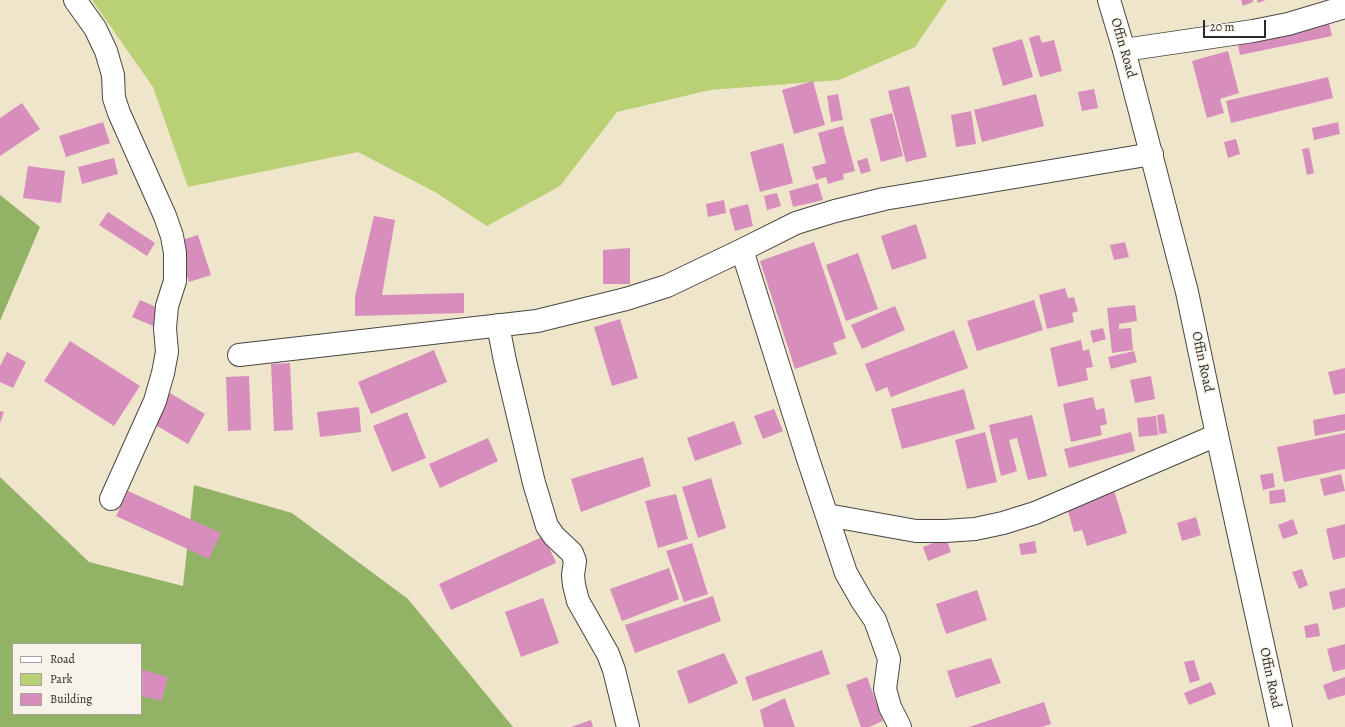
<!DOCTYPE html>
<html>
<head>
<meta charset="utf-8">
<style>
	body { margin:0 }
	#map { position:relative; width:1345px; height:727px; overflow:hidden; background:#efe5cb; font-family:Alegreya,serif }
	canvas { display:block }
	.legend { position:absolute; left:12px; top:643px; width:130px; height:72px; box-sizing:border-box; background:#f7f3e8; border:1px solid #a5a39c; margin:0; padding:5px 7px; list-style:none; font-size:12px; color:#2b2b2b }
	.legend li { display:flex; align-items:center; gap:8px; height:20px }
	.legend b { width:20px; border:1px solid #a5a39c }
	.scale { position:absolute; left:1203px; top:20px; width:63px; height:18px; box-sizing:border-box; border:2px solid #2b2b2b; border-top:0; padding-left:5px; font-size:12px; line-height:14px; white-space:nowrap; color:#2b2b2b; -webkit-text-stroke:3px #f7f3e8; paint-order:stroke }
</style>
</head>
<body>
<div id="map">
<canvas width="1345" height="727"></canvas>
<ul class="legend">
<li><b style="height:5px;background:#fff"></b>Road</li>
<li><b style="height:11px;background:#b9d075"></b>Park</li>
<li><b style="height:11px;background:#d78ebc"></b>Building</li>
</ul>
<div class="scale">20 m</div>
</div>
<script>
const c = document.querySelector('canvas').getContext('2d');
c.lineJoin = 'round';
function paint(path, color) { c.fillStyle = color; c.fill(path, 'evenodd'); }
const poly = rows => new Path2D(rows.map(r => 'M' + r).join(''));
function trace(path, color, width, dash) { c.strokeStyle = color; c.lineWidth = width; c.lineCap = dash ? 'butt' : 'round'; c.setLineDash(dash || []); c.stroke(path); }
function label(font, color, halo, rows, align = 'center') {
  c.font = font + ' Alegreya,serif'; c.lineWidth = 3; c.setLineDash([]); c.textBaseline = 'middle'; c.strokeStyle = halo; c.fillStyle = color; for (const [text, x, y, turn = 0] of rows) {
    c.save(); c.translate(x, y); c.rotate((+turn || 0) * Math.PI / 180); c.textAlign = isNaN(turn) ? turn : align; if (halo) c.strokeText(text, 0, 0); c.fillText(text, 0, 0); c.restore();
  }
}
paint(poly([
	[92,0,947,0,915,47,839,80,710,90,617,112,560,186,487,226,435,192,358,152,188,187,153,87]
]), '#b9d075');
paint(poly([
	[0,195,40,227,0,321],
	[0,477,89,562,183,586,194,485,292,513,408,599,513,727,0,727],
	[13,644,141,644,141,714,13,714]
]), '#92b266');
paint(poly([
	[1241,0,1253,0,1253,2,1243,6],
	[1257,0,1266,0,1258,3],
	[1329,22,1332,36,1240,55,1237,41],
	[1039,35,1042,43,1054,40,1062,71,1040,77,1029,38],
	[1022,39,1033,77,1003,86,992,48],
	[1228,51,1239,93,1220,99,1224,113,1207,118,1192,61],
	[1328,77,1333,98,1231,123,1226,101],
	[813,81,825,125,794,134,782,90],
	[909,86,927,157,906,162,888,91],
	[1094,89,1098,108,1082,111,1078,92],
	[838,94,843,120,831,122,827,96],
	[1036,94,1044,126,982,142,974,110],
	[22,103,40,129,0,156,0,118],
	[971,111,976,144,956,147,951,115],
	[892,113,903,156,881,162,870,119],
	[103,122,110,143,66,157,59,136],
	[1338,122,1340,134,1314,140,1312,128],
	[843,126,855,171,843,174,844,179,828,184,826,177,816,180,812,167,826,163,818,133],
	[1236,139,1240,154,1228,158,1224,142],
	[783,143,793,183,760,192,750,152],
	[1309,148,1314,173,1307,175,1302,149],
	[114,158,118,174,82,184,78,167],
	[867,158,871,171,861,174,857,161],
	[28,166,65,171,61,203,23,198],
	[818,183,823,200,793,207,789,191],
	[777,193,781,206,767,210,764,196],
	[724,200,726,213,708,217,706,204],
	[748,204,753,226,735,231,729,209],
	[108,212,155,243,147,256,99,225],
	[374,216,395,220,382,295,464,293,464,313,355,316,355,296],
	[916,224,927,258,892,270,881,236],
	[198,235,211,275,189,282,175,242],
	[814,242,846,338,833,343,837,354,795,369,760,261],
	[1125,242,1129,257,1114,260,1110,245],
	[630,248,630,284,603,284,603,250],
	[858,253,878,309,846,321,826,265],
	[1065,288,1068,298,1074,297,1078,311,1072,313,1074,322,1047,329,1039,295],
	[140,300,165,311,158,328,132,317],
	[1034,300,1043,330,977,351,967,321],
	[1135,305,1137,321,1119,324,1119,329,1131,328,1133,350,1112,353,1107,308],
	[895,306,905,330,862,349,851,325],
	[620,319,638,378,612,386,594,327],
	[1103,328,1106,339,1093,343,1090,331],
	[954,330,968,368,891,397,887,387,876,392,865,364],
	[1081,340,1083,351,1089,349,1093,367,1086,368,1088,380,1058,387,1050,348],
	[70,341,140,386,114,426,44,381],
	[434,350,447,382,371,414,358,382],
	[1134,351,1137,362,1111,369,1108,357],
	[7,352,26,362,13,388,0,382,0,366],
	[290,363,293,430,274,431,271,364],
	[1345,368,1345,393,1334,395,1328,372],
	[249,376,251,430,228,431,226,377],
	[1151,376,1155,399,1135,403,1130,380],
	[964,389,975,429,902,449,891,409],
	[170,393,205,414,188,444,152,423],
	[1093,397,1096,410,1104,408,1107,424,1100,426,1102,435,1071,442,1063,404],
	[359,407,361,432,320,437,317,412],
	[774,409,783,431,763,439,754,416],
	[0,411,4,412,0,423],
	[407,412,426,458,392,472,373,426],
	[1164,414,1167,433,1159,434,1157,415],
	[1345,414,1345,430,1315,436,1313,420],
	[1032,415,1047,476,1028,480,1017,438,1009,440,1017,471,1001,476,989,425],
	[1156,416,1158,435,1139,437,1137,418],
	[734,421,742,444,695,461,687,438],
	[985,432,997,482,967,489,955,440],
	[1131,432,1135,451,1069,468,1064,449],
	[1345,433,1345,469,1284,482,1277,447],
	[488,438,498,461,440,488,429,464],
	[643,457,651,486,581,512,571,479],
	[1273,473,1275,487,1263,490,1260,475],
	[1341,474,1345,491,1324,496,1320,479],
	[711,478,726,528,698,538,682,487],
	[1284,489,1286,502,1270,504,1269,491],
	[1114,490,1127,533,1087,546,1082,530,1074,532,1066,505],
	[128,491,221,533,209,559,116,516],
	[676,494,688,539,658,548,645,501],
	[1196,517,1201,535,1182,541,1177,523],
	[1293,519,1298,534,1283,539,1278,525],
	[1345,524,1345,557,1333,560,1326,529],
	[544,536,556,563,451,610,439,584],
	[946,538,951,552,928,561,923,547],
	[1035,541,1037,553,1021,555,1019,544],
	[692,543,708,594,684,602,666,551],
	[669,568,679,599,622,621,610,589],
	[1302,569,1308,585,1299,589,1292,572],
	[1345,588,1345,607,1333,610,1329,592],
	[977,590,987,620,946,634,936,604],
	[713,596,721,621,635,653,625,625],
	[543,598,559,643,521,657,505,612],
	[1318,623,1320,636,1306,638,1304,626],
	[1345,644,1345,669,1333,672,1327,649],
	[822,650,830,674,753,701,745,677],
	[724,653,738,683,689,704,677,671],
	[991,658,1001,683,956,698,947,671],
	[1194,660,1200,680,1190,683,1184,662],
	[141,669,168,677,162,701,141,696],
	[867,677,883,721,869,727,861,727,846,685],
	[1345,677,1345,695,1328,700,1323,685],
	[1211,682,1216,694,1189,705,1184,693],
	[785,698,795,727,764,727,760,710],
	[1044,702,1051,724,1042,727,969,727],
	[591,720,593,727,571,727]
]), '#d78ebc');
const street = poly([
	[75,0,95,28,106,51,113,75,114,98,119,113,165,216,172,236,175,253,175,281,167,306,165,328,167,352,163,373,155,401,111,499],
	[1124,50,1253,31,1288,24,1345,7],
	[742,250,808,459,846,573,862,601,875,620,889,659,885,689,890,707,900,727],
	[498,325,505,361,534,483,547,526,554,536,572,553,575,561,573,575,574,585,578,601,608,654,614,670,628,727],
	[239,355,537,321,626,299,667,286,742,250,796,223,835,211,884,199,1152,154],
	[827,515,916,531,945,531,975,529,1003,523,1035,513,1217,435]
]);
const secondary = poly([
	[1109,0,1124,50,1187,292,1217,435,1281,727]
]);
trace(street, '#484743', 24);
trace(secondary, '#484743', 24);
trace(street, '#fff', 22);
trace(secondary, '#fff', 22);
label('14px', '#2b2b2b', '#f7f3e8', [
	["Offin Road",1123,48,74],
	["Offin Road",1202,362,78],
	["Offin Road",1270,678,78]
]);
</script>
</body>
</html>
